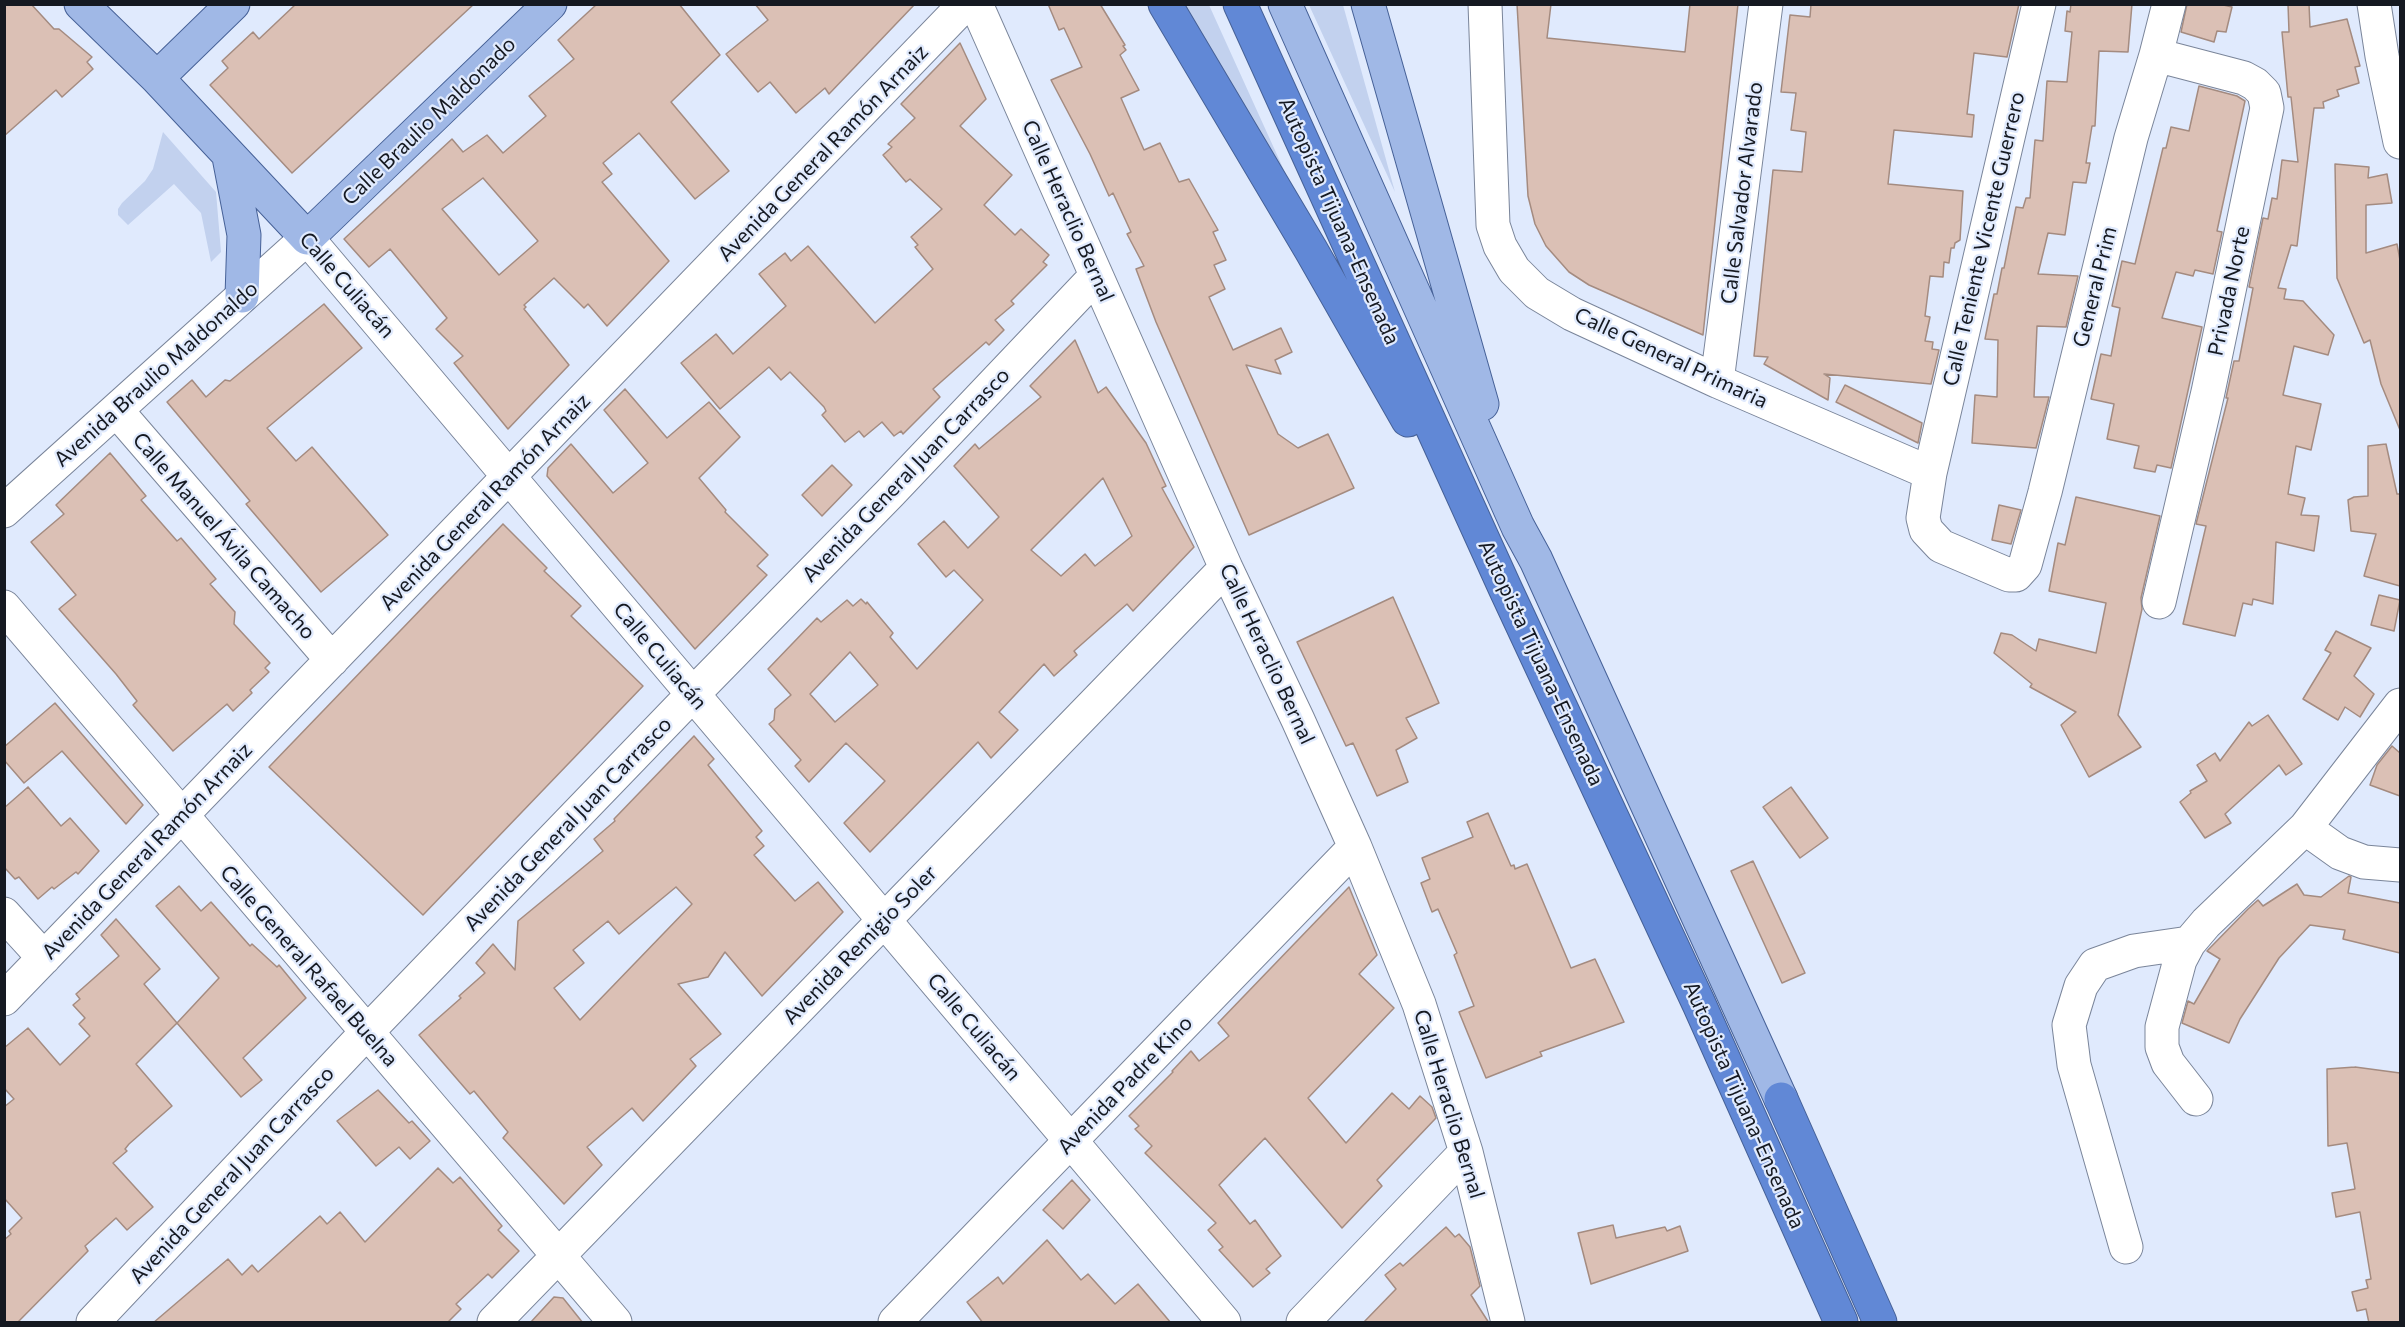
<!DOCTYPE html>
<html>
<head>
<meta charset="utf-8">
<style>
	body { margin:0 }
	#map { position:relative; width:2405px; height:1327px; overflow:hidden; background:#e0eafd; font-family:Commissioner,sans-serif }
	canvas { display:block }
	.frame { position:absolute; inset:0; border:6px solid #151921; pointer-events:none }
</style>
</head>
<body>
<div id="map">
<canvas width="2405" height="1327"></canvas>
<div class="frame"></div>
</div>
<script>
const c = document.querySelector('canvas').getContext('2d');
c.lineJoin = 'round';
function paint(path, color) { c.fillStyle = color; c.fill(path, 'evenodd'); }
const poly = rows => new Path2D(rows.map(r => 'M' + r).join(''));
function trace(path, color, width, dash) { c.strokeStyle = color; c.lineWidth = width; c.lineCap = dash ? 'butt' : 'round'; c.setLineDash(dash || []); c.stroke(path); }
function label(font, color, halo, rows, align = 'center') {
  c.font = font + ' Commissioner,sans-serif'; c.lineWidth = 4.5; c.setLineDash([]); c.textBaseline = 'middle'; c.strokeStyle = halo; c.fillStyle = color; for (const [text, x, y, turn = 0] of rows) {
    c.save(); c.translate(x, y); c.rotate((+turn || 0) * Math.PI / 180); c.textAlign = isNaN(turn) ? turn : align; if (halo) c.strokeText(text, 0, 0); c.fillText(text, 0, 0); c.restore();
  }
}
paint(poly([
	[1181,5,1209,5,1298,201],
	[1309,5,1343,5,1395,192],
	[163,132,216,192,221,252,211,262,201,213,174,184,128,225,118,215,118,209,122,203,145,181,153,169]
]), '#c2d1ee');
const building = poly([
	[4,4,31,4,54,29,59,29,92,57,87,62,93,69,62,97,56,90,4,136,4,4],
	[296,4,474,4,292,173,210,85,228,68,222,61,253,32,259,39,296,4],
	[597,4,679,4,720,55,671,102,729,171,695,199,639,133,603,163,612,174,602,182,669,261,607,326,588,304,584,308,554,278,524,305,526,307,524,309,569,365,508,429,454,363,463,356,436,329,447,318,390,249,369,267,344,239,452,139,463,152,487,135,503,153,546,116,529,96,574,59,558,40,597,4],
	[483,178,538,241,499,275,442,209,483,178],
	[755,4,915,4,829,94,825,88,796,113,770,82,758,92,726,54,768,20,755,4],
	[1048,4,1100,4,1125,45,1123,46,1126,50,1120,55,1139,90,1121,98,1144,150,1160,143,1179,182,1189,179,1218,230,1213,232,1226,260,1214,265,1225,289,1209,297,1233,350,1281,328,1292,352,1275,360,1281,374,1246,365,1278,434,1298,448,1328,434,1354,488,1249,535,1156,322,1136,269,1144,266,1127,234,1131,232,1113,193,1109,196,1090,154,1051,80,1082,67,1064,28,1059,30,1048,4],
	[1517,4,1551,4,1547,38,1685,52,1690,4,1738,4,1703,335,1589,285,1569,272,1546,246,1535,224,1528,196,1517,4],
	[1811,4,2019,4,2007,57,1974,53,1967,114,1974,115,1972,137,1894,130,1888,184,1963,191,1960,240,1955,243,1954,248,1951,248,1949,263,1944,262,1943,277,1930,276,1925,316,1930,317,1925,341,1933,342,1932,349,1939,350,1931,384,1824,374,1830,378,1828,400,1764,364,1768,357,1754,356,1773,170,1802,172,1806,132,1791,130,1796,93,1781,92,1790,15,1810,17,1811,4],
	[2071,4,2132,4,2128,52,2099,51,2095,126,2092,126,2086,163,2090,163,2086,183,2073,182,2065,235,2048,233,2038,274,2078,276,2066,327,2037,326,2034,397,2049,397,2036,448,1972,443,1975,395,1997,397,1998,340,1985,339,1994,294,1997,294,2002,268,2004,268,2016,207,2023,208,2026,198,2030,198,2035,140,2043,141,2047,81,2067,82,2072,32,2065,31,2067,11,2070,12,2071,4],
	[2187,4,2219,4,2232,7,2226,32,2217,31,2214,42,2181,32,2187,4],
	[2288,4,2309,4,2310,27,2347,19,2360,66,2355,67,2359,83,2337,90,2339,96,2323,102,2324,108,2314,108,2297,246,2291,245,2278,288,2286,289,2284,299,2303,301,2334,335,2328,355,2294,346,2283,395,2321,404,2311,450,2296,446,2288,494,2305,498,2301,515,2319,516,2314,551,2276,542,2273,604,2253,599,2252,605,2243,603,2235,636,2183,624,2206,526,2196,524,2228,398,2226,398,2234,361,2239,361,2253,288,2249,287,2263,218,2268,219,2272,198,2277,199,2282,160,2298,162,2291,97,2288,97,2282,32,2289,32,2288,4],
	[960,43,986,99,960,126,1012,175,984,205,1015,235,1021,229,1049,255,1043,262,1047,265,1011,301,1014,304,995,320,1004,330,989,345,986,342,933,389,940,397,903,434,901,431,894,436,882,422,864,437,859,431,845,442,822,415,826,411,824,407,790,372,781,380,769,367,720,409,681,363,716,334,733,354,786,306,759,274,785,253,791,261,808,246,875,323,933,269,915,247,918,245,911,237,942,209,910,179,906,182,883,155,892,147,888,144,915,118,901,104,960,43],
	[2199,86,2237,96,2245,101,2217,231,2222,232,2213,274,2195,270,2193,276,2176,272,2162,318,2202,327,2171,468,2157,465,2155,472,2134,468,2139,446,2107,439,2114,404,2091,399,2101,354,2111,356,2120,308,2112,306,2122,261,2135,264,2163,148,2166,148,2171,127,2189,131,2199,86],
	[2335,164,2369,167,2368,178,2387,174,2392,203,2366,205,2366,253,2397,244,2400,260,2400,430,2381,384,2370,340,2364,343,2337,278,2335,164],
	[324,304,362,348,267,428,296,461,312,447,388,535,321,592,246,504,250,501,167,402,192,380,206,397,225,380,230,381,324,304],
	[1075,340,1098,393,1106,387,1146,443,1166,486,1162,488,1194,547,1133,611,1127,604,1074,651,1077,655,1054,676,1044,664,999,712,1018,730,991,758,978,742,870,852,844,823,885,781,846,743,809,782,795,766,801,760,769,724,774,720,775,709,791,695,768,669,817,618,821,622,847,600,853,606,861,599,866,604,867,602,893,633,890,637,917,669,983,600,954,570,946,577,918,544,944,521,968,548,999,517,954,466,975,444,979,449,1041,397,1030,386,1075,340],
	[1103,478,1132,536,1095,566,1085,554,1061,576,1031,550,1103,478],
	[850,652,878,685,835,722,810,694,850,652],
	[1845,385,1922,423,1918,443,1836,402,1845,385],
	[625,389,667,438,709,402,740,437,699,478,726,510,725,512,768,555,757,566,767,575,695,649,547,476,548,468,571,444,613,493,648,463,604,410,625,389],
	[2386,444,2397,494,2400,494,2400,586,2364,576,2376,534,2351,531,2348,500,2354,497,2368,496,2368,446,2386,444],
	[110,453,146,496,141,500,177,541,181,538,216,579,210,584,235,612,234,624,270,663,265,668,269,672,250,690,252,693,233,711,227,704,173,751,133,705,137,701,116,674,59,609,76,595,31,542,64,514,56,505,110,453],
	[832,465,852,485,822,516,802,495,832,465],
	[2076,497,2160,516,2141,598,2142,609,2118,715,2141,747,2089,777,2061,725,2076,712,2030,687,2032,684,1994,653,2001,633,2012,635,2036,651,2039,639,2096,653,2106,603,2049,591,2058,543,2065,545,2076,497],
	[1999,505,2021,510,2011,544,1992,540,1999,505],
	[503,524,547,568,544,571,581,606,571,616,643,686,423,915,269,767,503,524],
	[2379,595,2400,600,2394,631,2371,625,2379,595],
	[1393,597,1439,703,1406,718,1417,738,1396,750,1408,782,1377,796,1353,743,1346,746,1297,642,1393,597],
	[2336,631,2371,648,2354,676,2374,694,2360,717,2345,707,2338,720,2303,699,2331,653,2325,650,2336,631],
	[55,703,143,805,126,824,62,751,24,783,4,760,4,747,55,703],
	[2268,715,2302,764,2286,775,2279,765,2225,814,2231,823,2205,838,2180,802,2191,793,2190,791,2207,781,2197,765,2215,753,2220,761,2249,722,2252,726,2268,715],
	[694,736,714,759,708,765,762,831,756,837,764,846,754,855,795,901,818,882,843,912,762,996,725,952,708,977,678,984,721,1034,690,1059,696,1066,643,1121,632,1108,587,1147,602,1165,564,1204,503,1138,508,1132,474,1091,470,1094,419,1035,461,998,459,996,485,973,476,963,493,944,515,970,518,921,603,851,594,839,615,821,614,819,694,736],
	[676,887,692,904,580,1020,554,988,584,963,573,950,608,921,619,934,676,887],
	[2392,746,2400,753,2400,796,2370,785,2377,765,2392,746],
	[28,787,61,826,70,818,99,851,78,874,76,872,54,889,52,887,38,899,19,877,15,879,4,867,4,808,28,787],
	[1791,787,1828,838,1800,858,1763,807,1791,787],
	[1488,813,1511,866,1514,865,1515,869,1527,864,1571,968,1595,959,1624,1022,1540,1052,1542,1056,1486,1078,1459,1012,1474,1006,1454,955,1457,953,1438,909,1432,912,1421,883,1430,879,1422,858,1473,837,1467,822,1488,813],
	[1753,861,1805,973,1782,983,1731,871,1753,861],
	[2349,876,2351,877,2348,893,2400,903,2400,953,2343,939,2345,930,2310,925,2279,958,2240,1019,2229,1043,2182,1023,2188,1001,2194,1004,2220,959,2207,951,2248,909,2258,900,2263,906,2297,884,2304,895,2321,897,2349,876],
	[179,886,201,911,211,902,250,946,252,944,277,967,279,965,306,998,243,1058,262,1080,241,1097,177,1023,219,978,156,906,179,886],
	[1349,887,1377,955,1359,974,1394,1008,1308,1098,1346,1143,1392,1093,1409,1109,1420,1096,1432,1107,1436,1118,1377,1180,1382,1186,1342,1228,1265,1138,1219,1185,1250,1224,1255,1220,1281,1256,1266,1269,1270,1273,1253,1287,1219,1250,1223,1247,1208,1230,1216,1223,1145,1153,1152,1146,1135,1129,1139,1126,1129,1116,1173,1072,1172,1071,1191,1051,1199,1061,1229,1036,1218,1023,1349,887],
	[116,919,160,969,144,984,177,1023,136,1064,172,1106,129,1144,125,1149,127,1151,113,1163,153,1207,127,1230,116,1218,85,1246,88,1251,17,1323,4,1323,4,1240,11,1234,9,1231,22,1218,4,1198,4,1107,14,1099,4,1088,4,1048,28,1028,60,1065,90,1036,79,1024,85,1018,73,1005,80,999,76,994,119,956,101,935,116,919],
	[2355,1067,2400,1073,2400,1323,2369,1323,2366,1309,2357,1311,2352,1292,2368,1288,2366,1280,2371,1279,2360,1212,2336,1217,2332,1193,2355,1189,2347,1143,2328,1146,2327,1069,2355,1067],
	[378,1090,409,1123,412,1121,430,1141,410,1159,399,1147,376,1166,337,1121,378,1090],
	[438,1168,453,1183,460,1177,502,1226,498,1230,519,1251,492,1278,488,1274,456,1304,461,1309,447,1323,153,1323,228,1259,242,1275,252,1265,258,1272,320,1216,327,1224,340,1212,365,1242,438,1168],
	[1072,1180,1090,1200,1063,1229,1043,1210,1072,1180],
	[1613,1225,1616,1238,1665,1227,1667,1231,1680,1226,1688,1251,1591,1284,1578,1233,1613,1225],
	[1446,1227,1455,1237,1459,1234,1470,1247,1480,1286,1471,1295,1489,1323,1363,1323,1396,1289,1385,1275,1400,1263,1403,1266,1446,1227],
	[1047,1240,1081,1280,1088,1274,1115,1304,1138,1284,1171,1323,983,1323,967,1302,998,1277,1003,1284,1047,1240],
	[554,1297,563,1298,583,1323,530,1323,554,1297]
]);
paint(building, '#dbc0b5');
trace(building, '#a48b80', 1.5);
const minor = poly([
	[976,4,1226,568,1298,720,1355,847,1419,1004,1466,1152,1508,1322],
	[1485,4,1493,225,1500,246,1514,270,1537,293,1572,314,1717,381,1930,473],
	[2039,4,1930,473,1923,518,1926,530,1941,546,2009,575,2016,575,2025,565,2045,492,2131,138,2156,55,2169,4],
	[2374,4,2382,56,2400,142],
	[2156,55,2244,78,2255,84,2264,93,2267,108,2208,392,2159,602],
	[1717,381,1766,4],
	[117,411,332,660],
	[4,511,307,238,1224,1322],
	[4,607,615,1322],
	[2305,828,2340,853,2364,862,2400,865],
	[4,914,44,958],
	[4,999,965,4],
	[2196,1099,2168,1063,2162,1047,2162,1027,2180,960,2189,943,2206,923,2305,828,2400,705],
	[2126,1247,2074,1065,2069,1025,2081,986,2095,965,2134,951,2189,943],
	[93,1322,366,1033,693,694,890,493,1096,276],
	[494,1322,1226,568],
	[895,1322,1355,847],
	[1303,1322,1466,1152]
]);
const major = poly([
	[81,4,157,78,307,238,550,4],
	[1285,4,1518,527,1536,560,1781,1099],
	[1368,4,1482,404],
	[157,78,233,4],
	[229,157,244,235,242,296]
]);
const highway = poly([
	[1165,4,1311,250,1408,420],
	[1240,4,1505,588,1699,1004,1841,1322],
	[1781,1099,1880,1322]
]);
trace(minor, '#7a859a', 35);
trace(major, '#466197', 35);
trace(highway, '#466197', 35);
trace(minor, '#fff', 33);
trace(major, '#a0b8e6', 33);
trace(highway, '#6188d6', 33);
label('21px', '#151921', '#e0eafd', [
	["Calle Braulio Maldonado",429,121,-44],
	["Avenida General Ramón Arnaiz",823,153,-46],
	["Calle Salvador Alvarado",1742,193,-83],
	["Calle Heraclio Bernal",1068,211,66],
	["Autopista Tijuana-Ensenada",1339,221,66],
	["Calle Teniente Vicente Guerrero",1984,239,-77],
	["Calle Culiacán",347,285,49],
	["General Prim",2095,287,-76],
	["Privada Norte",2229,291,-78],
	["Calle General Primaria",1671,358,25],
	["Avenida Braulio Maldonaldo",156,374,-42],
	["Avenida General Juan Carrasco",906,475,-46],
	["Avenida General Ramón Arnaiz",485,502,-46],
	["Calle Manuel Ávila Camacho",224,536,49],
	["Calle Heraclio Bernal",1267,654,65],
	["Calle Culiacán",660,656,50],
	["Autopista Tijuana-Ensenada",1541,663,65],
	["Avenida General Juan Carrasco",568,824,-46],
	["Avenida General Ramón Arnaiz",147,851,-46],
	["Avenida Remigio Soler",860,945,-46],
	["Calle General Rafael Buelna",309,966,49],
	["Calle Culiacán",974,1027,50],
	["Avenida Padre Kino",1125,1085,-46],
	["Calle Heraclio Bernal",1449,1104,73],
	["Autopista Tijuana-Ensenada",1744,1105,66],
	["Avenida General Juan Carrasco",232,1175,-47]
]);
</script>
</body>
</html>
